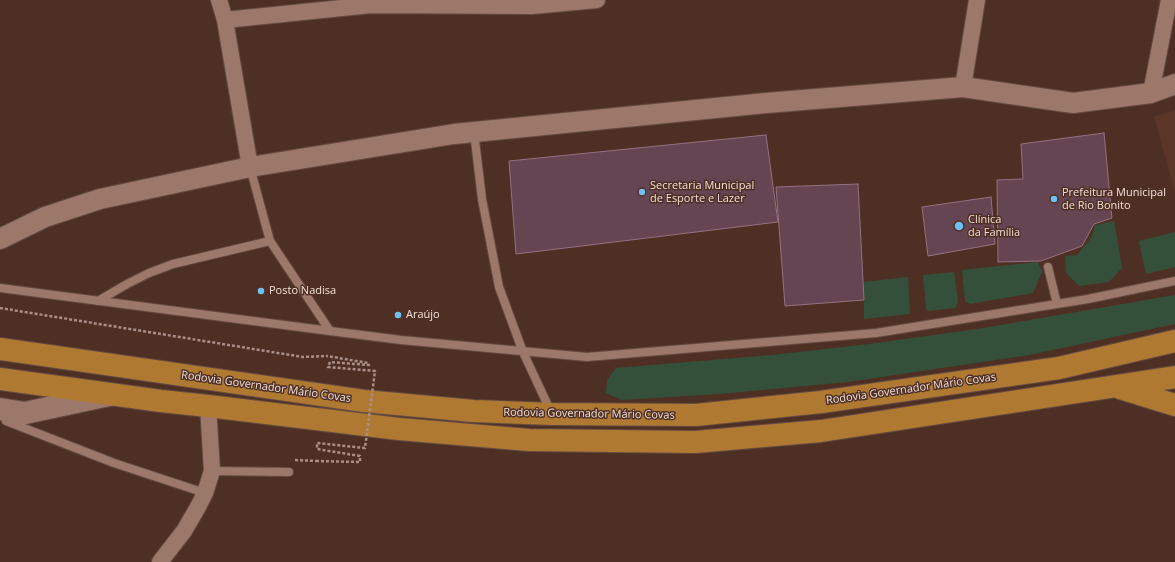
<!DOCTYPE html>
<html>
<head>
<meta charset="utf-8">
<style>
	body { margin:0 }
	canvas { display:block; background:#4e2f24 }
</style>
</head>
<body>
<canvas width="1175" height="562"></canvas>
<script>
const c = document.querySelector('canvas').getContext('2d');
c.lineJoin = 'round';
function paint(path, color) { c.fillStyle = color; c.fill(path, 'evenodd'); }
const poly = rows => new Path2D(rows.map(r => 'M' + r).join(''));
function trace(path, color, width, dash) { c.strokeStyle = color; c.lineWidth = width; c.lineCap = dash ? 'butt' : 'round'; c.setLineDash(dash || []); c.stroke(path); }
function label(font, color, halo, rows, align = 'center') {
  c.font = font + ' "Open Sans",sans-serif'; c.lineWidth = 3; c.setLineDash([]); c.textBaseline = 'middle'; c.strokeStyle = halo; c.fillStyle = color; for (const [text, x, y, turn = 0] of rows) {
    c.save(); c.translate(x, y); c.rotate((+turn || 0) * Math.PI / 180); c.textAlign = isNaN(turn) ? turn : align; if (halo) c.strokeText(text, 0, 0); c.fillText(text, 0, 0); c.restore();
  }
}
paint(poly([
	[1175,111,1175,193,1154,116]
]), '#5b3527');
paint(poly([
	[1114,221,1122,268,1109,282,1079,286,1066,273,1065,256,1077,255,1092,237,1095,225],
	[1175,232,1175,267,1146,274,1139,241],
	[1038,262,1042,272,1033,293,970,304,965,301,962,270],
	[954,272,958,302,955,308,927,311,926,308,923,275],
	[908,277,910,314,864,319,864,282],
	[1175,295,1175,324,1029,355,848,382,719,394,622,400,606,393,607,380,616,368,772,355,869,344,977,329]
]), '#34503a');
const building = poly([
	[1104,133,1112,218,1094,224,1082,246,1041,261,998,262,997,180,1023,179,1021,144,1104,133],
	[766,135,778,222,516,254,509,161,766,135],
	[858,184,864,300,785,306,776,187,858,184],
	[991,197,995,244,928,256,922,207,991,197]
]);
paint(building, '#664553');
trace(building, '#947180', 1);
const service = poly([
	[474,132,482,199,499,287,523,352,551,412],
	[250,167,270,241,330,331],
	[1048,267,1057,304],
	[0,288,330,331,401,340,587,357,876,333,1088,299,1175,281],
	[98,301,127,284,149,273,173,264,270,241],
	[6,421,114,463,205,493],
	[212,471,289,472]
]);
const minor = poly([
	[219,0,225,20,250,167],
	[225,20,371,5,532,6,597,0],
	[963,87,977,0],
	[1151,93,1169,0],
	[160,562,184,531,198,507,205,493,212,471,208,406]
]);
const tertiary = poly([
	[0,239,45,217,100,199,250,167,454,134,766,103,951,88,963,87,1073,103,1151,93,1175,84]
]);
const secondary = poly([
	[0,409,25,413,109,395]
]);
const motorway = poly([
	[0,349,364,401,473,411,552,414,696,415,821,402,1059,368,1175,341],
	[0,379,161,401,208,406,399,429,529,440,695,442,821,431,1175,377],
	[1120,388,1175,405]
]);
trace(service, '#644b41', 10);
trace(minor, '#644b41', 18);
trace(tertiary, '#644b41', 22);
trace(secondary, '#644b41', 24);
trace(motorway, '#644b41', 24);
trace(poly([
	[0,308,303,357,327,356],
	[295,460,316,461]
]), '#a88f87', 2.5, [3, 2]);
trace(service, '#9c786b', 8);
trace(minor, '#9c786b', 16);
trace(tertiary, '#9c786b', 20);
trace(secondary, '#9c786b', 22);
trace(motorway, '#af7932', 22);
trace(poly([
	[316,461,360,462,360,456,317,449,317,443,365,448,375,371,328,367,330,362,369,365,368,363,327,356]
]), '#a88f87', 2.5, [3, 2]);
for (const [x, y, r, color] of [
	[642,192,4,"#6dc2f3"],
	[1054,199,4,"#6dc2f3"],
	[959,226,5,"#6dc2f3"],
	[261,291,4,"#6dc2f3"],
	[398,315,4,"#6dc2f3"]
]) { const dot = new Path2D(); dot.arc(x, y, r, 0, 2 * Math.PI); c.fillStyle = color; c.fill(dot); trace(dot, '#4e2f24', 1.5); }
label('11px', '#f4e0d9', '#4e2f24', [
	["Secretaria Municipal",650,186],
	["de Esporte e Lazer",650,199],
	["Prefeitura Municipal",1062,193],
	["de Rio Bonito",1062,206],
	["Clínica",968,220],
	["da Família",968,233],
	["Posto Nadisa",269,291],
	["Araújo",406,315]
], 'left');
label('11px', '#f4e0d9', '#4e2f24', [
	["Rodovia Governador Mário Covas",266,387,8],
	["Rodovia Governador Mário Covas",911,389,-8],
	["Rodovia Governador Mário Covas",589,414,1]
]);
</script>
</body>
</html>
